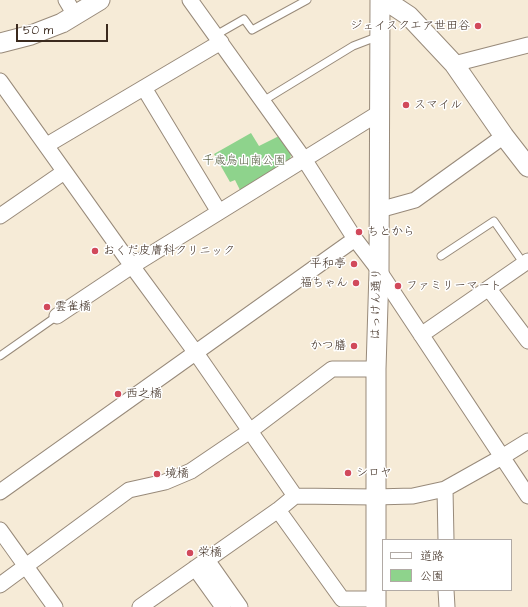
<!DOCTYPE html>
<html>
<head>
<meta charset="utf-8">
<style>
	body { margin:0 }
	#map { position:relative; width:528px; height:607px; overflow:hidden; background:#f6ebd7; font-family:"Architects Daughter","Klee One",sans-serif }
	canvas { display:block }
	.legend { position:absolute; left:382px; top:539px; width:130px; height:52px; box-sizing:border-box; background:#fff; border:1px solid #b1aaa5; margin:0; padding:5px 7px; list-style:none; font-size:12px; color:#3b2a1e }
	.legend li { display:flex; align-items:center; gap:8px; height:20px }
	.legend b { width:20px; border:1px solid #b1aaa5 }
	.scale { position:absolute; left:16px; top:24px; width:92px; height:18px; box-sizing:border-box; border:2px solid #3b2a1e; border-top:0; padding-left:5px; font-size:12px; line-height:14px; white-space:nowrap; color:#3b2a1e; -webkit-text-stroke:3px #fff; paint-order:stroke }
</style>
</head>
<body>
<div id="map">
<canvas width="528" height="607"></canvas>
<ul class="legend">
<li><b style="height:5px;background:#fff"></b>道路</li>
<li><b style="height:11px;background:#8ed38c"></b>公園</li>
</ul>
<div class="scale">50 m</div>
</div>
<script>
const c = document.querySelector('canvas').getContext('2d');
c.lineJoin = 'round';
function paint(path, color) { c.fillStyle = color; c.fill(path, 'evenodd'); }
const poly = rows => new Path2D(rows.map(r => 'M' + r).join(''));
function trace(path, color, width, dash) { c.strokeStyle = color; c.lineWidth = width; c.lineCap = dash ? 'butt' : 'round'; c.setLineDash(dash || []); c.stroke(path); }
function label(font, color, halo, rows, align = 'center') {
  c.font = font + ' "Architects Daughter","Klee One",sans-serif'; c.lineWidth = 3; c.setLineDash([]); c.textBaseline = 'middle'; c.strokeStyle = halo; c.fillStyle = color; for (const [text, x, y, turn = 0] of rows) {
    c.save(); c.translate(x, y); c.rotate((+turn || 0) * Math.PI / 180); c.textAlign = isNaN(turn) ? turn : align; if (halo) c.strokeText(text, 0, 0); c.fillText(text, 0, 0); c.restore();
  }
}
paint(poly([
	[251,133,259,146,279,136,291,153,290,162,241,192,235,180,230,182,214,154]
]), '#8ed38c');
const service = poly([
	[216,35,244,19,252,30,307,0],
	[263,101,353,46,379,36],
	[441,256,494,221,524,264],
	[0,356,57,316]
]);
const minor = poly([
	[66,0,75,15],
	[190,0,304,159,355,239],
	[454,64,528,45],
	[0,81,132,266,196,353,295,496],
	[144,88,219,212],
	[47,145,221,42],
	[379,210,415,200,504,136],
	[0,216,64,172],
	[379,271,528,496],
	[489,289,528,341],
	[57,316,132,266,379,113],
	[421,335,528,261],
	[445,489,446,540],
	[0,492,355,239,378,269],
	[278,510,342,599,376,599],
	[0,530,55,607],
	[207,560,240,607],
	[195,568,223,607],
	[0,585,129,490,165,482,191,471,250,431,332,369,376,369],
	[446,590,447,607],
	[140,607,278,510,295,496,375,497,413,496,445,489,502,457,528,441]
]);
const tertiary = poly([
	[385,0,409,16,454,64,504,136,528,167],
	[0,43,31,35,62,23,100,0],
	[376,607,376,369,379,271,380,0]
]);
trace(service, '#988a7a', 9);
trace(minor, '#988a7a', 17);
trace(tertiary, '#988a7a', 21);
trace(service, '#fff', 7);
trace(minor, '#fff', 15);
trace(tertiary, '#fff', 19);
for (const [x, y, r, color] of [
	[478,26,4,"#d1495b"],
	[406,105,4,"#d1495b"],
	[359,232,4,"#d1495b"],
	[95,251,4,"#d1495b"],
	[354,264,4,"#d1495b"],
	[356,283,4,"#d1495b"],
	[398,286,4,"#d1495b"],
	[47,307,4,"#d1495b"],
	[354,346,4,"#d1495b"],
	[118,394,4,"#d1495b"],
	[348,473,4,"#d1495b"],
	[157,474,4,"#d1495b"],
	[190,553,4,"#d1495b"]
]) { const dot = new Path2D(); dot.arc(x, y, r, 0, 2 * Math.PI); c.fillStyle = color; c.fill(dot); trace(dot, '#fff', 1.5); }
label('12px', '#3b2a1e', '#fff', [
	["ジェイスクエア世田谷",470,26,"right"],
	["スマイル",414,105],
	["ちとから",367,232],
	["おくだ皮膚科クリニック",103,251],
	["平和亭",346,264,"right"],
	["福ちゃん",348,283,"right"],
	["ファミリーマート",406,286],
	["雲雀橋",55,307],
	["かつ膳",346,346,"right"],
	["西之橋",126,394],
	["シロヤ",356,473],
	["境橋",165,474],
	["栄橋",198,553]
], 'left');
label('12px', '#545d3f', '#fff', [
	["千歳烏山南公園",244,161]
]);
label('12px', '#3b2a1e', '#fff', [
	["はっけん通り",377,304,-89]
]);
</script>
</body>
</html>
